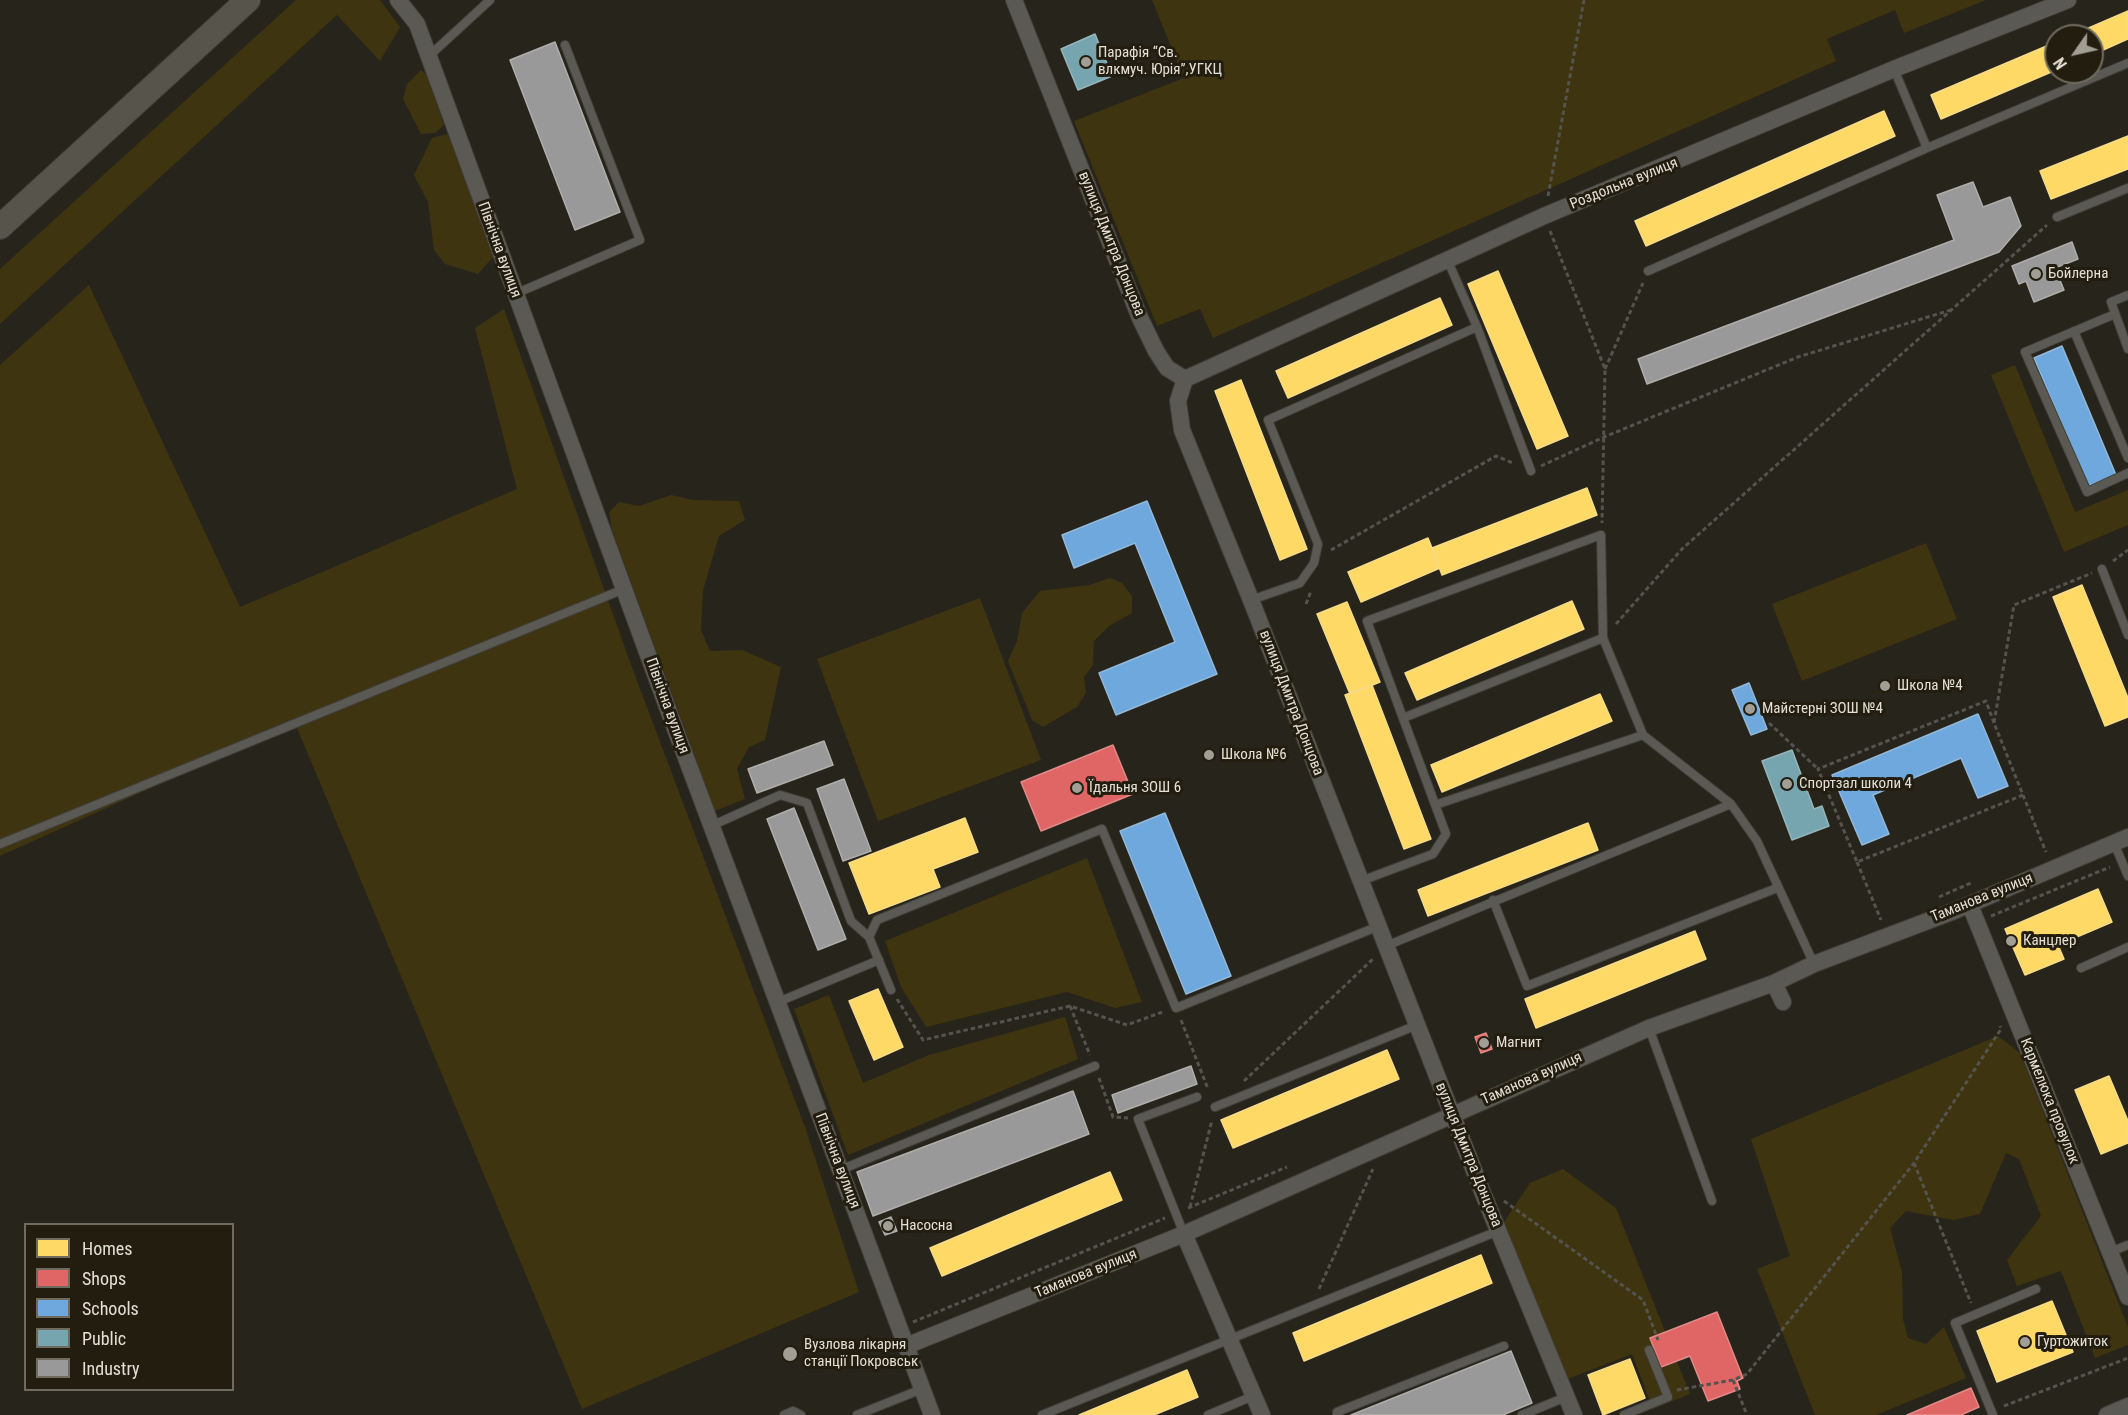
<!DOCTYPE html>
<html>
<head>
<meta charset="utf-8">
<style>
	body { margin:0 }
	#map { position:relative; width:2128px; height:1415px; overflow:hidden; background:#27241c; font-family:"Roboto Condensed",sans-serif }
	canvas { display:block }
	.legend { position:absolute; left:24px; top:1223px; width:210px; height:168px; box-sizing:border-box; background:#221d0e; border:2px solid #6f6b5e; margin:0; padding:8px 10px; list-style:none; font-size:18px; color:#e2dfd6 }
	.legend li { display:flex; align-items:center; gap:12px; height:30px }
	.legend b { width:30px; border:2px solid #6f6b5e }
	.north { position:absolute; left:2044px; top:24px; width:60px; height:60px; box-sizing:border-box; background:#221d0e; border:2px solid #6f6b5e; border-radius:50%; rotate:236deg; font-size:16px; font-weight:700; line-height:24px; text-align:center; color:#e2dfd6 }
	.north::after { content:''; display:block; margin:auto; width:21px; height:27px; background:#a19e95; clip-path:polygon(50% 0,100% 100%,50% 72%,0 100%) }
</style>
</head>
<body>
<div id="map">
<canvas width="2128" height="1415"></canvas>
<ul class="legend">
<li><b style="height:16px;background:#ffd966"></b>Homes</li>
<li><b style="height:16px;background:#e06666"></b>Shops</li>
<li><b style="height:16px;background:#6fa8dc"></b>Schools</li>
<li><b style="height:16px;background:#76a5af"></b>Public</li>
<li><b style="height:16px;background:#999"></b>Industry</li>
</ul>
<div class="north">N</div>
</div>
<script>
const c = document.querySelector('canvas').getContext('2d');
c.lineJoin = 'round';
function paint(path, color) { c.fillStyle = color; c.fill(path, 'evenodd'); }
const poly = rows => new Path2D(rows.map(r => 'M' + r).join(''));
function trace(path, color, width, dash) { c.strokeStyle = color; c.lineWidth = width; c.lineCap = dash ? 'butt' : 'round'; c.setLineDash(dash || []); c.stroke(path); }
function label(font, color, halo, rows, align = 'center') {
  c.font = font + ' "Roboto Condensed",sans-serif'; c.lineWidth = 6; c.setLineDash([]); c.textBaseline = 'middle'; c.strokeStyle = halo; c.fillStyle = color; for (const [text, x, y, turn = 0] of rows) {
    c.save(); c.translate(x, y); c.rotate((+turn || 0) * Math.PI / 180); c.textAlign = isNaN(turn) ? turn : align; if (halo) c.strokeText(text, 0, 0); c.fillText(text, 0, 0); c.restore();
  }
}
paint(poly([
	[296,0,380,0,400,27,380,61,337,15,0,324,0,269],
	[1152,0,1986,0,1904,33,1895,10,1827,39,1836,61,1213,338,1200,309,1157,326,1074,121,1184,78],
	[421,70,426,74,444,125,435,133,421,134,403,99,407,84],
	[448,134,494,256,478,274,445,264,434,250,428,202,414,175,432,138],
	[89,285,240,607,517,489,475,328,504,309,630,662,805,1127,859,1292,582,1409,295,723,0,856,0,365],
	[2015,365,2075,512,2128,490,2128,525,2064,552,1991,375],
	[671,495,693,500,739,501,745,520,719,536,703,590,701,630,710,651,742,650,781,667,765,740,749,747,737,769,745,799,715,811,612,530,609,512,619,502,639,506],
	[1926,543,1957,619,1802,681,1772,604],
	[1110,578,1122,583,1132,596,1132,613,1109,626,1094,641,1093,665,1084,677,1086,693,1077,707,1043,727,1032,720,1008,661,1017,641,1022,613,1040,591,1089,585],
	[980,598,1041,760,878,821,817,659],
	[1087,858,1142,1002,1115,1008,1067,992,926,1027,901,987,885,941],
	[829,995,863,1083,929,1055,1065,1017,1078,1059,848,1155,794,1009],
	[1998,1036,2020,1053,2128,1327,2128,1345,2095,1358,2061,1271,2017,1286,2007,1260,2041,1216,2019,1159,2006,1153,1980,1214,1953,1220,1906,1211,1890,1228,1902,1272,1903,1319,1908,1338,1926,1344,1944,1327,1966,1378,1876,1415,1815,1415,1757,1269,1790,1256,1751,1139],
	[1563,1169,1616,1208,1690,1394,1653,1409,1632,1354,1565,1380,1502,1225,1530,1183]
]), '#3f3410');
const homes = poly([
	[2128,11,2128,39,2092,55,2092,36,2070,36,2128,11],
	[2056,42,2056,70,1941,119,1931,95,2056,42],
	[1884,111,1895,136,1646,246,1635,221,1884,111],
	[2128,136,2128,169,2051,199,2040,171,2128,136],
	[1498,271,1568,436,1537,449,1468,284,1498,271],
	[1440,298,1452,325,1288,398,1276,371,1440,298],
	[1241,380,1307,549,1280,560,1215,391,1241,380],
	[1587,488,1597,515,1442,575,1432,548,1587,488],
	[1428,538,1440,568,1361,602,1348,572,1428,538],
	[2082,585,2128,698,2128,717,2105,726,2053,597,2082,585],
	[1572,601,1584,629,1417,700,1405,673,1572,601],
	[1347,602,1380,682,1350,694,1317,614,1347,602],
	[1372,685,1431,839,1404,849,1345,695,1372,685],
	[1600,694,1612,721,1442,792,1431,765,1600,694],
	[965,818,978,852,933,869,940,887,869,914,849,863,965,818],
	[1588,823,1598,850,1428,916,1418,890,1588,823],
	[2098,889,2112,922,2058,945,2064,959,2025,975,2005,929,2098,889],
	[1695,931,1706,959,1536,1028,1525,999,1695,931],
	[878,989,903,1047,874,1060,849,1001,878,989],
	[1387,1050,1399,1079,1233,1148,1221,1120,1387,1050],
	[2109,1076,2128,1121,2128,1143,2101,1154,2075,1090,2109,1076],
	[1110,1172,1122,1200,942,1276,930,1248,1110,1172],
	[1481,1255,1492,1283,1304,1361,1293,1333,1481,1255],
	[2052,1301,2073,1352,1997,1382,1977,1331,2052,1301],
	[1630,1359,1645,1398,1603,1415,1588,1375,1630,1359],
	[1187,1370,1198,1397,1154,1415,1079,1415,1187,1370]
]);
paint(homes, '#ffd966');
trace(homes, '#f6db88', 1.5);
const shops = poly([
	[1113,745,1133,794,1041,831,1021,782,1113,745],
	[1486,1033,1492,1049,1481,1053,1475,1037,1486,1033],
	[1717,1312,1743,1378,1737,1381,1740,1389,1708,1401,1690,1356,1661,1367,1650,1338,1717,1312],
	[1971,1388,1979,1407,1961,1415,1907,1415,1971,1388]
]);
paint(shops, '#e06666');
trace(shops, '#e18a88', 1.5);
const schools = poly([
	[2062,346,2116,475,2088,486,2034,358,2062,346],
	[1147,501,1217,674,1116,715,1099,673,1175,642,1135,543,1074,568,1062,535,1147,501],
	[1749,683,1767,729,1751,735,1732,690,1749,683],
	[1978,714,2008,786,1978,798,1961,758,1873,795,1889,834,1862,845,1832,775,1978,714],
	[1165,813,1231,976,1186,994,1120,831,1165,813]
]);
paint(schools, '#6fa8dc');
trace(schools, '#92b8da', 1.5);
const public = poly([
	[1095,34,1112,76,1078,90,1061,49,1095,34],
	[1792,750,1814,809,1822,806,1829,826,1792,840,1762,761,1792,750]
]);
paint(public, '#76a5af');
trace(public, '#96b6bb', 1.5);
const industry = poly([
	[555,42,620,212,575,230,510,60,555,42],
	[1973,182,1983,207,2010,197,2021,226,1999,252,1647,384,1638,359,1954,240,1937,195,1973,182],
	[2072,242,2078,259,2055,268,2064,290,2034,302,2026,281,2019,284,2012,266,2072,242],
	[824,741,833,765,757,793,748,769,824,741],
	[844,779,871,851,843,861,817,789,844,779],
	[794,808,846,939,818,950,767,819,794,808],
	[1191,1066,1197,1084,1118,1113,1112,1095,1191,1066],
	[1073,1091,1089,1134,873,1216,857,1172,1073,1091],
	[891,1217,897,1231,885,1235,879,1222,891,1217],
	[1511,1351,1532,1403,1503,1415,1351,1415,1511,1351]
]);
paint(industry, '#999');
trace(industry, '#afaeab', 1.5);
const lane = poly([
	[429,56,490,0],
	[1927,148,2128,63],
	[2057,217,2128,188],
	[1648,271,1927,148,1894,69],
	[515,294,640,240,565,45],
	[2128,295,2111,302,2128,349],
	[2115,314,2025,352,2087,492,2128,473],
	[1477,327,1531,471],
	[2074,331,2128,458],
	[2102,569,2128,635],
	[1251,600,1300,583,1314,563,1318,544,1268,420,1477,327,1447,259],
	[1403,718,1603,638],
	[1435,805,1643,735],
	[711,826,780,795,807,803,851,921,869,937,891,990],
	[2114,843,2128,876],
	[0,844,624,589],
	[1361,881,1433,854,1446,834,1367,621,1601,535,1603,638,1643,735,1731,804,1757,841,1814,964],
	[1493,900,1527,986,1777,888],
	[869,937,877,920,1102,829,1176,1008,1379,926],
	[1386,946,1731,804],
	[2081,968,2128,947],
	[778,1002,879,960],
	[1649,1028,1712,1201],
	[1215,1107,1417,1025],
	[840,1170,1095,1066],
	[1184,1234,1138,1119,1197,1097],
	[2110,1252,2128,1245],
	[784,1415,793,1411,801,1415],
	[857,1415,922,1389],
	[1042,1415,1498,1231],
	[1208,1415,1253,1396],
	[1337,1415,1337,1412,1504,1346],
	[1522,1415,1566,1397],
	[1624,1415,1668,1397,1649,1350],
	[1993,1415,1955,1323,2036,1289]
]);
const street = poly([
	[398,0,417,24,676,731,932,1415],
	[1014,0,1140,318,1156,351,1167,368,1185,379,1178,401,1182,430,1251,600,1484,1196,1574,1415],
	[1185,379,1544,216,1894,69,2068,0],
	[1970,905,2128,1297],
	[1774,983,1783,1002],
	[1184,1234,1262,1415],
	[906,1346,1184,1234,1649,1028,1774,983,1814,964,1954,911,2128,837],
	[2107,1415,2128,1406]
]);
const secondary = poly([
	[0,227,248,0]
]);
trace(lane, '#413f39', 10);
trace(street, '#413f39', 18);
trace(secondary, '#413f39', 26);
trace(poly([
	[1548,196,1584,0],
	[1550,231,1605,369,1602,523],
	[1605,369,1643,283],
	[1541,466,1604,437,1798,357,1954,309],
	[1331,550,1496,456,1513,463],
	[2113,561,2128,550],
	[1306,604,1311,591],
	[1616,624,1682,549,2047,225],
	[1769,723,1818,769],
	[1994,723,1986,701,1818,769,1857,862,2023,795,1994,723,2014,605,2092,573],
	[2023,795,2046,852],
	[1857,862,1881,920],
	[1939,897,1971,883],
	[1991,916,2110,867],
	[897,999,923,1040,1070,1006,1127,1025,1165,1011],
	[1070,1006,1090,1055],
	[1181,1020,1208,1089],
	[1099,1078,1113,1117,1128,1118],
	[1244,1081,1374,958],
	[1914,1163,1971,1303],
	[1504,1201,1643,1300,1658,1340],
	[1190,1207,1212,1120],
	[1188,1208,1287,1167],
	[1319,1289,1373,1169],
	[913,1322,1165,1218],
	[1733,1380,1747,1415],
	[1677,1390,1733,1380,1747,1374,1914,1163,2001,1029,2000,1026],
	[2004,1406,2128,1358]
]), '#54534d', 3, [4.5, 3]);
trace(lane, '#5b5953', 8);
trace(street, '#5b5953', 16);
trace(secondary, '#57544c', 24);
for (const [x, y, r, color] of [
	[1086,62,6,"#a19e95"],
	[2036,274,6,"#a19e95"],
	[1885,686,6,"#a19e95"],
	[1750,709,6,"#a19e95"],
	[1209,755,6,"#a19e95"],
	[1787,784,6,"#a19e95"],
	[1077,788,6,"#a19e95"],
	[2011,941,6,"#a19e95"],
	[1484,1043,6,"#a19e95"],
	[888,1226,6,"#a19e95"],
	[2025,1342,6,"#a19e95"],
	[790,1354,8,"#a19e95"]
]) { const dot = new Path2D(); dot.arc(x, y, r, 0, 2 * Math.PI); c.fillStyle = color; c.fill(dot); trace(dot, '#221d0e', 2); }
label('15px', '#e2dfd6', '#221d0e', [
	["Парафія “Св.",1098,53],
	["влкмуч. Юрія”,УГКЦ",1098,70],
	["Бойлерна",2048,274],
	["Школа №4",1897,686],
	["Майстерні ЗОШ №4",1762,709],
	["Школа №6",1221,755],
	["Спортзал школи 4",1799,784],
	["Їдальня ЗОШ 6",1089,788],
	["Канцлер",2023,941],
	["Магнит",1496,1043],
	["Насосна",900,1226],
	["Гуртожиток",2037,1342],
	["Вузлова лікарня",804,1345],
	["станції Покровськ",804,1362]
], 'left');
label('15px', '#e2dfd6', '#221d0e', [
	["Роздольна вулиця",1624,184,-22],
	["вулиця Дмитра Донцова",1111,244,68],
	["Північна вулиця",499,250,70],
	["вулиця Дмитра Донцова",1291,703,69],
	["Північна вулиця",667,706,70],
	["Таманова вулиця",1982,898,-22],
	["Таманова вулиця",1532,1079,-24],
	["Кармелюка провулок",2049,1101,68],
	["вулиця Дмитра Донцова",1468,1155,68],
	["Північна вулиця",837,1161,69],
	["Таманова вулиця",1086,1274,-22]
]);
</script>
</body>
</html>
